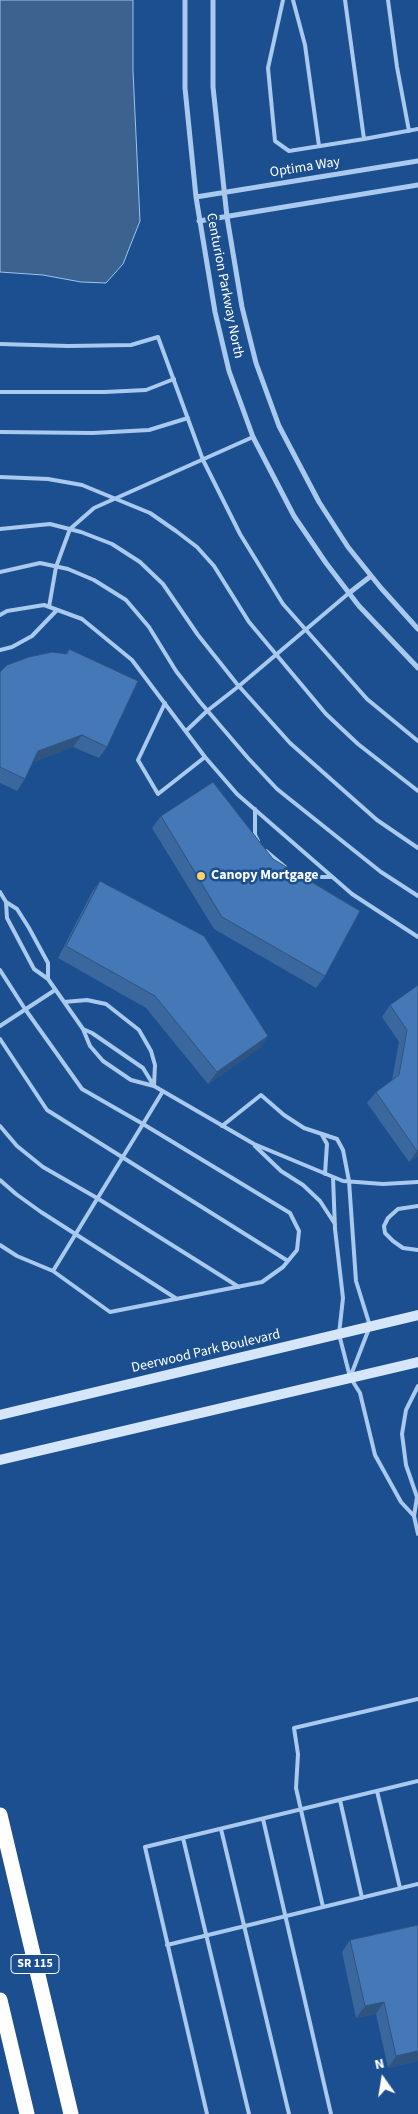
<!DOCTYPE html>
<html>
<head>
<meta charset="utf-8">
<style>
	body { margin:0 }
	#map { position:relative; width:418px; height:2114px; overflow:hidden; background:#1b4f8f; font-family:"Source Sans 3",sans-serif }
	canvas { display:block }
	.north { position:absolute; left:358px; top:2054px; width:50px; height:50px; -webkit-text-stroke:4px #1b4f8f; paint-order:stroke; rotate:347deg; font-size:14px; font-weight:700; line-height:20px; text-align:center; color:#fff }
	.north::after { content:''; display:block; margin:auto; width:18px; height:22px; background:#fff; clip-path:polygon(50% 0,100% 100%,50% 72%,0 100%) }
</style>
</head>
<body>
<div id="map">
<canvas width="418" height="2114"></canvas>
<div class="north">N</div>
</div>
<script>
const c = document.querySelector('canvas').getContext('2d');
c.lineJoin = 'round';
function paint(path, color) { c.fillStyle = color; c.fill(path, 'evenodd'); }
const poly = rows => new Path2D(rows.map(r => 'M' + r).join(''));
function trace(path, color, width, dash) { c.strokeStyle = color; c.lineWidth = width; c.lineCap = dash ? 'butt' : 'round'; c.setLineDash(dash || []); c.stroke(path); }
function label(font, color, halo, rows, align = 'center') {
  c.font = font + ' "Source Sans 3",sans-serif'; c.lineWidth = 5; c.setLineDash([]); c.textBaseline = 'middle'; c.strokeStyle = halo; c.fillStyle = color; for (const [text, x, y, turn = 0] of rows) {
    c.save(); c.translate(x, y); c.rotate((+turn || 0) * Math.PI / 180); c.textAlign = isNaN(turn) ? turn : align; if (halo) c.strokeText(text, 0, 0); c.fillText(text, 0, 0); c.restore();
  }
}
const water = poly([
	[0,0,133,0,133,71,140,221,123,264,106,283,81,282,43,275,0,272,0,0]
]);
paint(water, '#3c6290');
trace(water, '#9cc4f0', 1);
trace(poly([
	[283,0,268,68,275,141,289,151,364,139],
	[293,0,305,45,319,146],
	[345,0,364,139,418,129],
	[388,0,397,67,409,131],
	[0,344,68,346,131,345,158,337,203,460,240,534,283,604,367,699,418,741],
	[0,392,105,392,146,390,174,379],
	[0,432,93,433,149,430,188,418],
	[0,477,48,479,82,485,150,513,176,531,197,547,214,566,249,622,326,714,358,744,418,791],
	[0,529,50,524,81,532,112,544,140,562,163,584,198,635,237,684,290,743,377,820,418,848],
	[0,572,40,563,68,569,94,580,126,600,149,627,176,671,200,702,248,758,277,789,381,872,418,896],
	[49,607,56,567,70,529,94,508,253,437],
	[0,615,7,611,44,605,82,619,132,660,205,757,237,794,352,894,418,937],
	[0,650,12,647,32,636,57,610],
	[165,703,138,760,158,794,205,757],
	[186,731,207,711,239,686,349,593],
	[255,809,255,835,258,841],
	[266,851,285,867],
	[301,877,332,877],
	[0,892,6,902,17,909,29,928,48,963,48,979],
	[6,902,7,918,34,969,48,979,83,1029,90,1046,103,1061,131,1080,154,1086,254,1144,343,1181,383,1184,418,1182],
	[0,970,25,1009,82,1089,143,1124,290,1213,299,1231,297,1250,283,1267,262,1282,110,1312,53,1271,143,1124,163,1091],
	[64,1002,87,1000,106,1004,139,1030,151,1051,155,1065,154,1086],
	[0,1026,55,990],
	[83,1029,92,1033,143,1068,154,1086],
	[0,1039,47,1110,288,1261],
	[0,1126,17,1146,43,1167,97,1198,239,1287],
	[222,1126,261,1095,284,1115,304,1128,337,1139,343,1150,349,1181,356,1281,370,1326,351,1375],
	[322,1135,327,1144,325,1174],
	[255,1146,281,1171,303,1185,320,1201,335,1224],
	[333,1177,335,1229,343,1298,339,1334,350,1377,360,1393,375,1455,401,1502,414,1516],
	[0,1180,16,1194,41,1212,177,1299],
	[418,1206,398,1209,388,1218,384,1226,385,1233,393,1241,403,1248,418,1250],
	[0,1245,17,1256,53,1271],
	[418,1386,406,1410,402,1434,406,1465,417,1497,414,1516,418,1534],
	[377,1791,400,1888],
	[340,1800,362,1898],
	[263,1819,331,2114],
	[221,1829,289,2114],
	[183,1838,249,2114],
	[323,1907,296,1788,298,1754,294,1728,418,1699],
	[167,1945,418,1884],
	[207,2114,145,1847,418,1781]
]), '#a9c9ee', 4);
trace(poly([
	[185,0,185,88,196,197,215,312,229,371,253,437,294,516,326,563,359,606,418,668],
	[213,0,213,87,227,217,242,307,256,363,279,426,319,502,348,547,381,588,418,629],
	[196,197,418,161],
	[199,221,418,185],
	[349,593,371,576]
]), '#a9c9ee', 5);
trace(poly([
	[0,1415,418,1315],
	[0,1460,418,1362]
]), '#d6e6fa', 10);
trace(poly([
	[0,1815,71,2114],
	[0,2000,27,2114]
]), '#fff', 15);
paint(poly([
	[69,649,107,747,99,758,73,747,33,762,25,779,17,791,0,783,0,672,65,654],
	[161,816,325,976,316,988,214,929,152,828],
	[100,881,268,1036,260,1048,208,1084,146,1008,58,958,92,892],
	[418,985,418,1156,409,1162,367,1103,376,1092,392,1080,399,1042,382,1017,390,1005],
	[418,1925,418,2061,388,2068,376,2014,356,2018,342,1952,350,1940]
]), '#3a679d');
paint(poly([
	[82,735,73,747,30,763,38,751],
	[268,1036,260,1048,208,1084,217,1072],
	[418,1150,418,1156,409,1162,417,1151],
	[384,2002,376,2014,356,2018,365,2006],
	[418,2051,418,2061,388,2068,396,2056]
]), '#305480');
const building = poly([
	[69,649,138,681,107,747,82,735,38,751,25,779,0,767,0,672,7,665,29,657,52,652,67,654,69,649],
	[213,782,273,859,360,911,325,976,222,917,161,816,213,782],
	[100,881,204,936,268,1036,217,1072,155,996,66,946,100,881],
	[418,985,418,1150,417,1151,376,1092,399,1075,407,1030,390,1005,418,985],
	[418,1925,418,2051,396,2056,384,2002,365,2006,350,1940,418,1925]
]);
paint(building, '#4478b7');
trace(building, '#305480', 1);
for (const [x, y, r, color] of [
	[201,876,5,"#ffd166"]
]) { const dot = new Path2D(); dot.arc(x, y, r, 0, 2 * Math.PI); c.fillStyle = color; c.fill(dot); trace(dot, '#1b4f8f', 2); }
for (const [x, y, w] of [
	[35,1964,48]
]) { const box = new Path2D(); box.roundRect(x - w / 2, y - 9.5, w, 19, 4); c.fillStyle = '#1b4f8f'; c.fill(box); trace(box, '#fff', 1); }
label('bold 12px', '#fff', null, [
	["SR 115",35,1964]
]);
label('14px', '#fff', '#1b4f8f', [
	["Optima Way",305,168,-9],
	["Centurion Parkway North",224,286,79],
	["Deerwood Park Boulevard",206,1352,-13]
]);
label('bold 14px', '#fff', '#1b4f8f', [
	["Canopy Mortgage",211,876]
], 'left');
</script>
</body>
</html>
